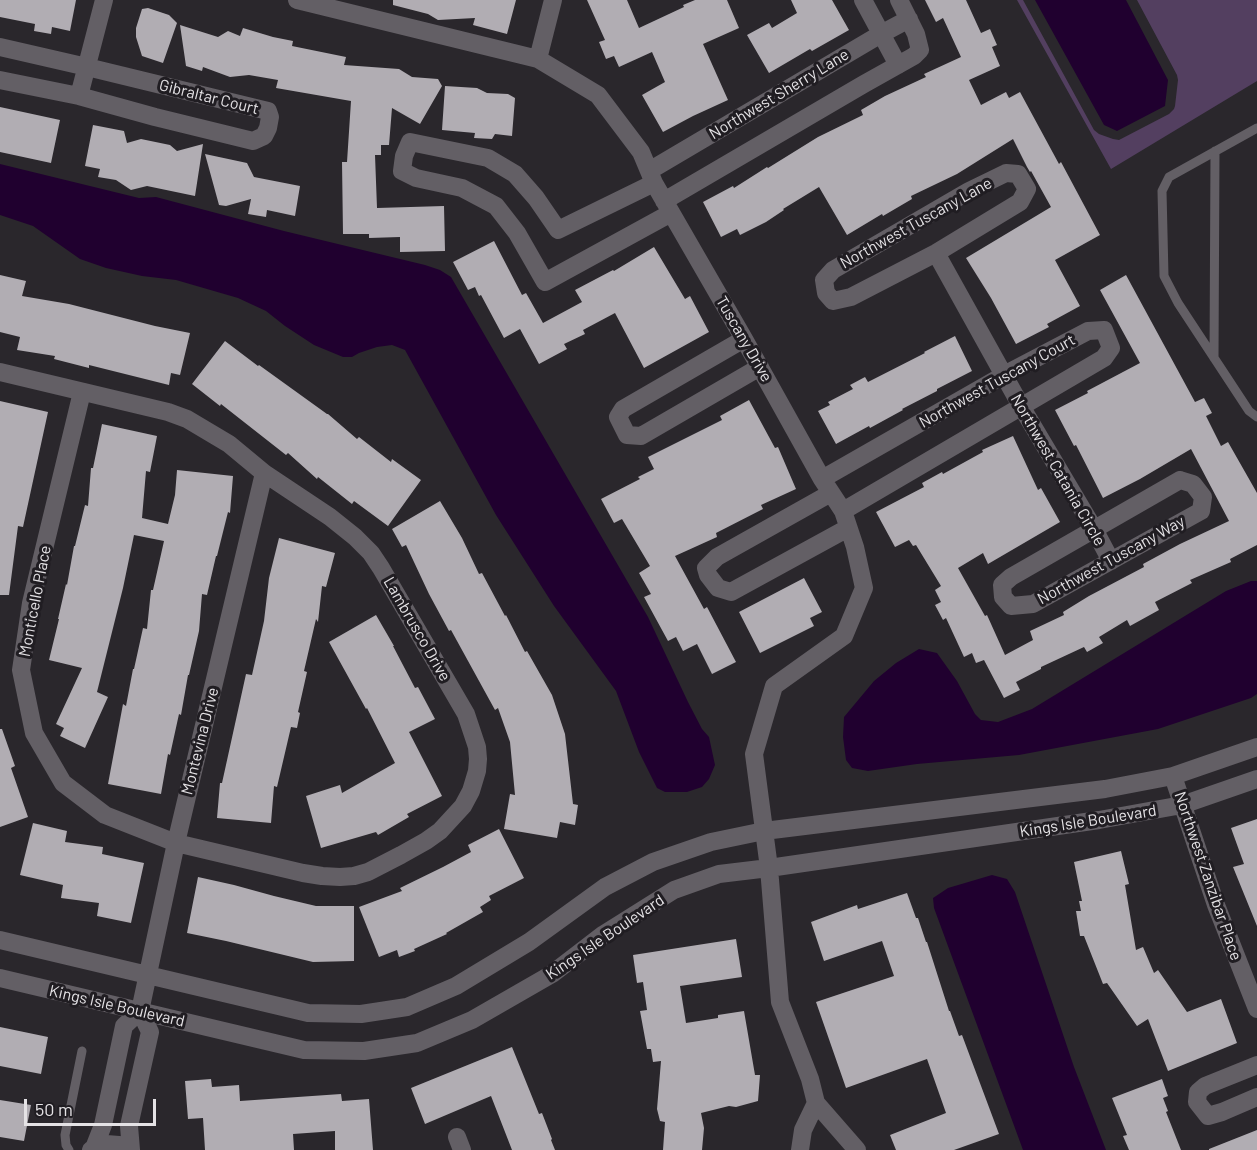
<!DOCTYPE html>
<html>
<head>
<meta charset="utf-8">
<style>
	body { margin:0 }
	#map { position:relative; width:1257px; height:1150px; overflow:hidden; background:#2a272c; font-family:Barlow,sans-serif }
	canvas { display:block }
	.scale { position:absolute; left:24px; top:1099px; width:132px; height:27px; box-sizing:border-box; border:3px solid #e4e2e5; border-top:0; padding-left:8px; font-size:18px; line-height:21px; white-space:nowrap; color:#e4e2e5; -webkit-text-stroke:4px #201d22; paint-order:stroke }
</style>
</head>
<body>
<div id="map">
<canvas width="1257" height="1150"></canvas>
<div class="scale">50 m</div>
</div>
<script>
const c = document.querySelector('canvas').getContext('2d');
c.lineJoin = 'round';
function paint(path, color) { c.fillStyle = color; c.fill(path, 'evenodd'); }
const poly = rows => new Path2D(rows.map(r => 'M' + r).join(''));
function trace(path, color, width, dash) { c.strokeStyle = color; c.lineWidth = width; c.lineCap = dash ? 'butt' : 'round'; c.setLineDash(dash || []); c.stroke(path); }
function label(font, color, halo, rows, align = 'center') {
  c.font = font + ' Barlow,sans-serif'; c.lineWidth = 6; c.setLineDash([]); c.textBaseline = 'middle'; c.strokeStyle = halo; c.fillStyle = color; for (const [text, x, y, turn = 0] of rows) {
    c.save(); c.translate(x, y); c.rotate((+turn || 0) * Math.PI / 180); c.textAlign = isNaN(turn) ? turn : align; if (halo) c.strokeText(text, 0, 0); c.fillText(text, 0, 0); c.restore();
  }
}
paint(poly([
	[1017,0,1023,0,1094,130,1099,134,1113,139,1119,140,1169,114,1174,109,1175,106,1178,80,1177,75,1137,0,1257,0,1257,81,1111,169]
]), '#533f60');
paint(poly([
	[1035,0,1126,0,1168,80,1165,106,1117,131,1104,125],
	[0,164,139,198,156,197,284,231,425,265,440,270,451,277,648,617,688,702,702,729,709,737,715,765,709,779,702,787,687,792,665,792,657,788,639,752,616,691,554,606,496,515,405,350,392,345,377,347,359,353,352,357,343,357,314,345,285,326,266,311,238,298,176,280,142,276,106,268,80,259,33,226,0,215],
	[1251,581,1257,581,1257,694,1251,698,1158,729,1019,755,917,764,868,771,852,768,846,760,843,737,844,717,874,681,896,663,919,649,937,653,957,681,975,714,981,720,998,722,1032,709,1226,591],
	[992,875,1007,879,1015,892,1074,1067,1106,1150,1023,1150,934,908,933,898,948,888]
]), '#20002f');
paint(poly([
	[0,0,76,0,70,31,52,27,51,34,34,31,35,24,0,17],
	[393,0,516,0,507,34,473,25,475,18,438,20,428,14,393,5],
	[587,0,627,0,639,28,684,7,683,5,695,0,727,0,739,28,703,44,728,100,693,116,663,132,642,95,665,82,652,52,619,67,614,56,606,59,599,42,605,40],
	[791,0,832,0,849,30,812,51,810,49,769,73,747,35,769,23,772,28,797,13],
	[925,0,966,0,981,33,990,29,997,45,992,47,1000,66,969,80,981,105,1006,92,1009,98,1020,92,1059,164,1061,162,1100,235,1055,260,1080,306,1047,324,1049,327,1016,344,991,298,966,258,1051,207,1031,171,1030,172,1027,167,1013,139,957,174,911,196,912,199,883,216,882,214,847,235,819,187,783,209,784,210,766,222,740,235,737,229,721,237,703,202,733,186,734,188,767,167,768,168,818,137,863,115,861,110,885,96,926,77,924,74,961,57,943,18,936,22],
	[148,8,169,15,177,23,163,63,142,56,136,37,136,28,142,9],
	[180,25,218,37,228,31,240,36,243,28,273,37,293,41,292,46,346,57,344,65,399,69,412,77,438,79,442,86,420,124,392,108,389,145,381,145,381,155,375,155,377,208,444,206,445,251,400,252,400,237,369,238,369,234,343,234,342,162,347,162,351,101,276,88,278,80,249,75,230,77,203,67,202,71,186,66],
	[445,86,477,88,487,93,508,94,515,98,512,136,495,134,492,139,474,138,475,133,442,130],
	[0,107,60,120,51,163,0,152],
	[93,125,124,131,127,143,141,139,170,145,177,151,203,144,195,196,147,186,131,190,116,180,98,177,100,169,85,166],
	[205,154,247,163,254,177,300,186,295,216,267,210,266,217,248,214,251,199,226,206,219,205],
	[494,241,522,295,526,293,543,323,582,302,575,290,613,270,614,271,654,247,685,299,690,296,709,332,644,368,615,313,583,330,585,334,564,344,567,349,539,364,520,329,504,338,481,295,479,296,475,287,468,290,453,262],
	[0,275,26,281,22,296,69,304,155,326,190,333,180,375,171,373,169,385,89,365,89,368,54,359,55,356,17,350,20,337,0,332],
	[1126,275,1195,402,1204,398,1212,413,1206,416,1221,446,1228,442,1257,493,1257,545,1230,559,1231,562,1190,580,1192,583,1155,602,1159,610,1130,626,1127,620,1099,637,1103,643,1087,652,1084,647,1041,667,1041,669,1016,682,1020,690,1004,698,984,660,976,663,972,653,964,657,946,618,943,620,935,605,941,602,935,590,941,586,916,545,913,546,909,540,895,547,876,512,924,487,922,483,942,472,943,474,983,452,982,450,1013,436,1038,490,1041,488,1060,522,988,564,983,553,958,568,985,616,987,615,1005,655,1033,640,1030,631,1064,615,1063,612,1089,596,1144,567,1143,564,1180,544,1229,521,1191,449,1140,479,1103,498,1076,445,1074,446,1055,410,1088,393,1087,391,1140,363,1100,290],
	[955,336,972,371,937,389,937,391,902,409,903,410,870,428,869,426,836,444,818,411,830,405,828,402,853,389,850,385,865,377,868,382,925,353,924,352],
	[225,341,258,366,259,365,327,414,328,414,357,439,359,437,391,462,392,459,421,480,388,526,354,501,352,504,318,477,317,479,288,453,286,455,221,404,220,406,192,384],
	[749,400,775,448,778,447,796,489,761,505,763,509,716,533,717,537,675,556,704,609,707,607,736,662,712,674,697,644,683,651,676,637,668,641,644,597,651,594,639,573,650,566,622,519,614,523,601,499,640,479,638,477,654,469,648,457,722,420,720,416],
	[0,401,48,412,23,527,18,526,9,595,0,595],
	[102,424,157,436,150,472,146,471,142,518,168,524,175,495,177,470,233,476,230,513,228,512,217,556,216,556,207,595,202,594,199,631,189,675,188,675,181,715,179,714,170,755,168,754,161,794,108,784,123,704,126,706,133,669,134,669,143,628,147,629,151,590,153,590,164,541,134,535,123,588,97,692,108,697,85,748,60,736,64,728,56,724,82,668,49,660,59,619,58,619,66,584,67,585,74,546,75,546,85,505,88,506,91,468,93,468],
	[440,501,462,538,479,574,482,573,505,616,506,615,525,652,527,651,552,695,565,734,573,804,578,805,575,825,560,822,557,838,504,829,510,794,515,795,510,742,498,708,495,710,451,630,449,631,429,594,406,545,402,547,392,529],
	[279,538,335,553,326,587,322,586,318,622,316,619,304,671,307,672,298,712,300,713,297,728,291,727,277,787,274,786,271,823,217,818,220,783,222,783,246,674,252,675,264,621,269,578],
	[804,578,822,612,810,618,814,626,760,653,739,612],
	[376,615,394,646,393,646,415,688,418,687,435,719,409,732,442,796,407,814,409,817,378,835,376,832,321,848,306,796,340,785,342,793,395,763,367,708,366,709,329,642],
	[0,729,2,729,15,766,11,768,28,817,0,827],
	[1257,819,1257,926,1233,867,1244,864,1231,828],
	[33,823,67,831,65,842,103,847,102,854,144,863,131,923,97,916,99,903,61,898,63,885,20,875],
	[499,829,524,878,489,896,491,900,480,907,483,912,446,933,447,934,414,949,415,951,399,957,397,950,379,957,359,907,402,891,400,888,443,867,471,852,468,845],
	[1121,851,1129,884,1125,885,1136,950,1143,947,1154,973,1158,970,1187,1012,1221,999,1237,1043,1168,1071,1148,1019,1137,1026,1107,983,1103,984,1084,936,1080,936,1076,911,1081,911,1079,901,1082,901,1074,862],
	[198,877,234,885,274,896,316,906,354,906,354,961,313,962,226,941,187,933],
	[907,893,916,918,918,918,926,942,927,942,949,1011,950,1011,959,1036,962,1035,999,1134,954,1150,896,1150,890,1135,946,1113,927,1059,846,1088,816,1002,894,976,882,941,824,961,811,922,857,905,858,909],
	[736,939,742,977,680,986,686,1023,718,1018,718,1015,744,1011,755,1075,760,1075,758,1101,736,1107,729,1106,701,1113,704,1128,702,1150,663,1150,665,1122,660,1121,657,1109,661,1061,653,1062,651,1049,647,1049,640,1011,647,1010,643,982,637,983,633,955],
	[0,1027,48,1037,41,1074,0,1066],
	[512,1047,539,1114,542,1113,552,1139,551,1140,555,1150,512,1150,491,1096,425,1124,411,1088],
	[211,1079,212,1087,239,1085,240,1101,341,1094,342,1101,369,1099,373,1150,335,1150,335,1131,293,1134,294,1150,205,1150,203,1118,188,1119,185,1081],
	[1162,1079,1168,1096,1163,1098,1168,1111,1166,1112,1181,1150,1129,1150,1123,1136,1127,1135,1112,1098],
	[0,1100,31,1105,24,1141,0,1137],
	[1257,1130,1257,1150,1209,1150,1209,1149]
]), '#b1adb3');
trace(poly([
	[1257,128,1169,177,1162,191,1164,276,1178,303,1249,411,1257,417],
	[1214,358,1215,151],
	[69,1150,66,1145,65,1135,82,1051]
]), '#635f65', 9);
trace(poly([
	[297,0,538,59,598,95,641,152,654,183,744,339,822,479,843,511,855,547,864,588,844,636,774,686,754,754,769,868,780,1002,810,1079,816,1103,803,1130,800,1150],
	[863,0,898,65],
	[0,47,87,67,268,111,270,117,268,128,264,136,253,141,155,117,79,96,0,80],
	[538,59,553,0],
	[79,96,104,0],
	[649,171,881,34,909,19],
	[1006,173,1018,174,1027,189,1020,202,936,253,851,297,833,301,826,293,824,280,833,270,969,191,1006,173],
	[654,183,558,230,536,198,515,174,488,158,410,142,404,156,402,171,416,178,462,188,496,206,517,233,545,282,671,213],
	[664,201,864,84,914,56,920,50,916,34,899,0],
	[936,253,1021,406,1094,529,1111,561],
	[744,339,623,409,618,417,627,435,641,436,760,367],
	[0,372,168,412,187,419,229,444,264,473,330,517,355,537,371,553,381,568,466,714,477,747,478,759,477,771,471,791,463,806,440,831,426,841,401,855,368,872,354,876,340,877,322,876,303,873,176,843,105,815,63,783,34,733,21,670,31,603,82,392],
	[822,479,1004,375,1088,331,1104,330,1111,348,1104,358,843,511],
	[1180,480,1193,484,1203,497,1201,511,1033,604,1011,606,1003,597,1002,585,1011,577,1180,480],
	[831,493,717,557,706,568,708,575,718,588,731,592,848,528],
	[1173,776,1216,905,1257,1009],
	[0,940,308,1013,361,1014,407,1007,456,986,529,942,605,887,653,862,711,842,764,831,1105,789,1173,776,1257,747],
	[0,978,304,1050,364,1051,417,1043,472,1020,552,974,604,934,674,890,719,874,769,868,1099,820,1182,805,1257,779],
	[140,1011,176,843,264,473],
	[1257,1065,1205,1086,1198,1092,1197,1102,1208,1116,1222,1112,1257,1097],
	[816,1103,857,1150],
	[457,1137,462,1150],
	[94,1148,103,1125,124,1026,140,1011],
	[91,1150,94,1148,106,1144,119,1145,128,1150],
	[131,1150,129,1126,150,1032,140,1011]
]), '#635f65', 18);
label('16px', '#e4e2e5', '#201d22', [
	["Northwest Sherry Lane",779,94,-31],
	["Gibraltar Court",209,97,14],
	["Northwest Tuscany Lane",916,223,-29],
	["Tuscany Drive",744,339,60],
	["Northwest Tuscany Court",997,381,-29],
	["Northwest Catania Circle",1058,470,60],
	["Northwest Tuscany Way",1111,560,-29],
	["Monticello Place",35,601,-79],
	["Lambrusco Drive",417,629,60],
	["Montevina Drive",200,741,-76],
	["Kings Isle Boulevard",1088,821,-9],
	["Northwest Zanzibar Place",1208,876,71],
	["Kings Isle Boulevard",605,937,-34],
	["Kings Isle Boulevard",117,1006,13]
]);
</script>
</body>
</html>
